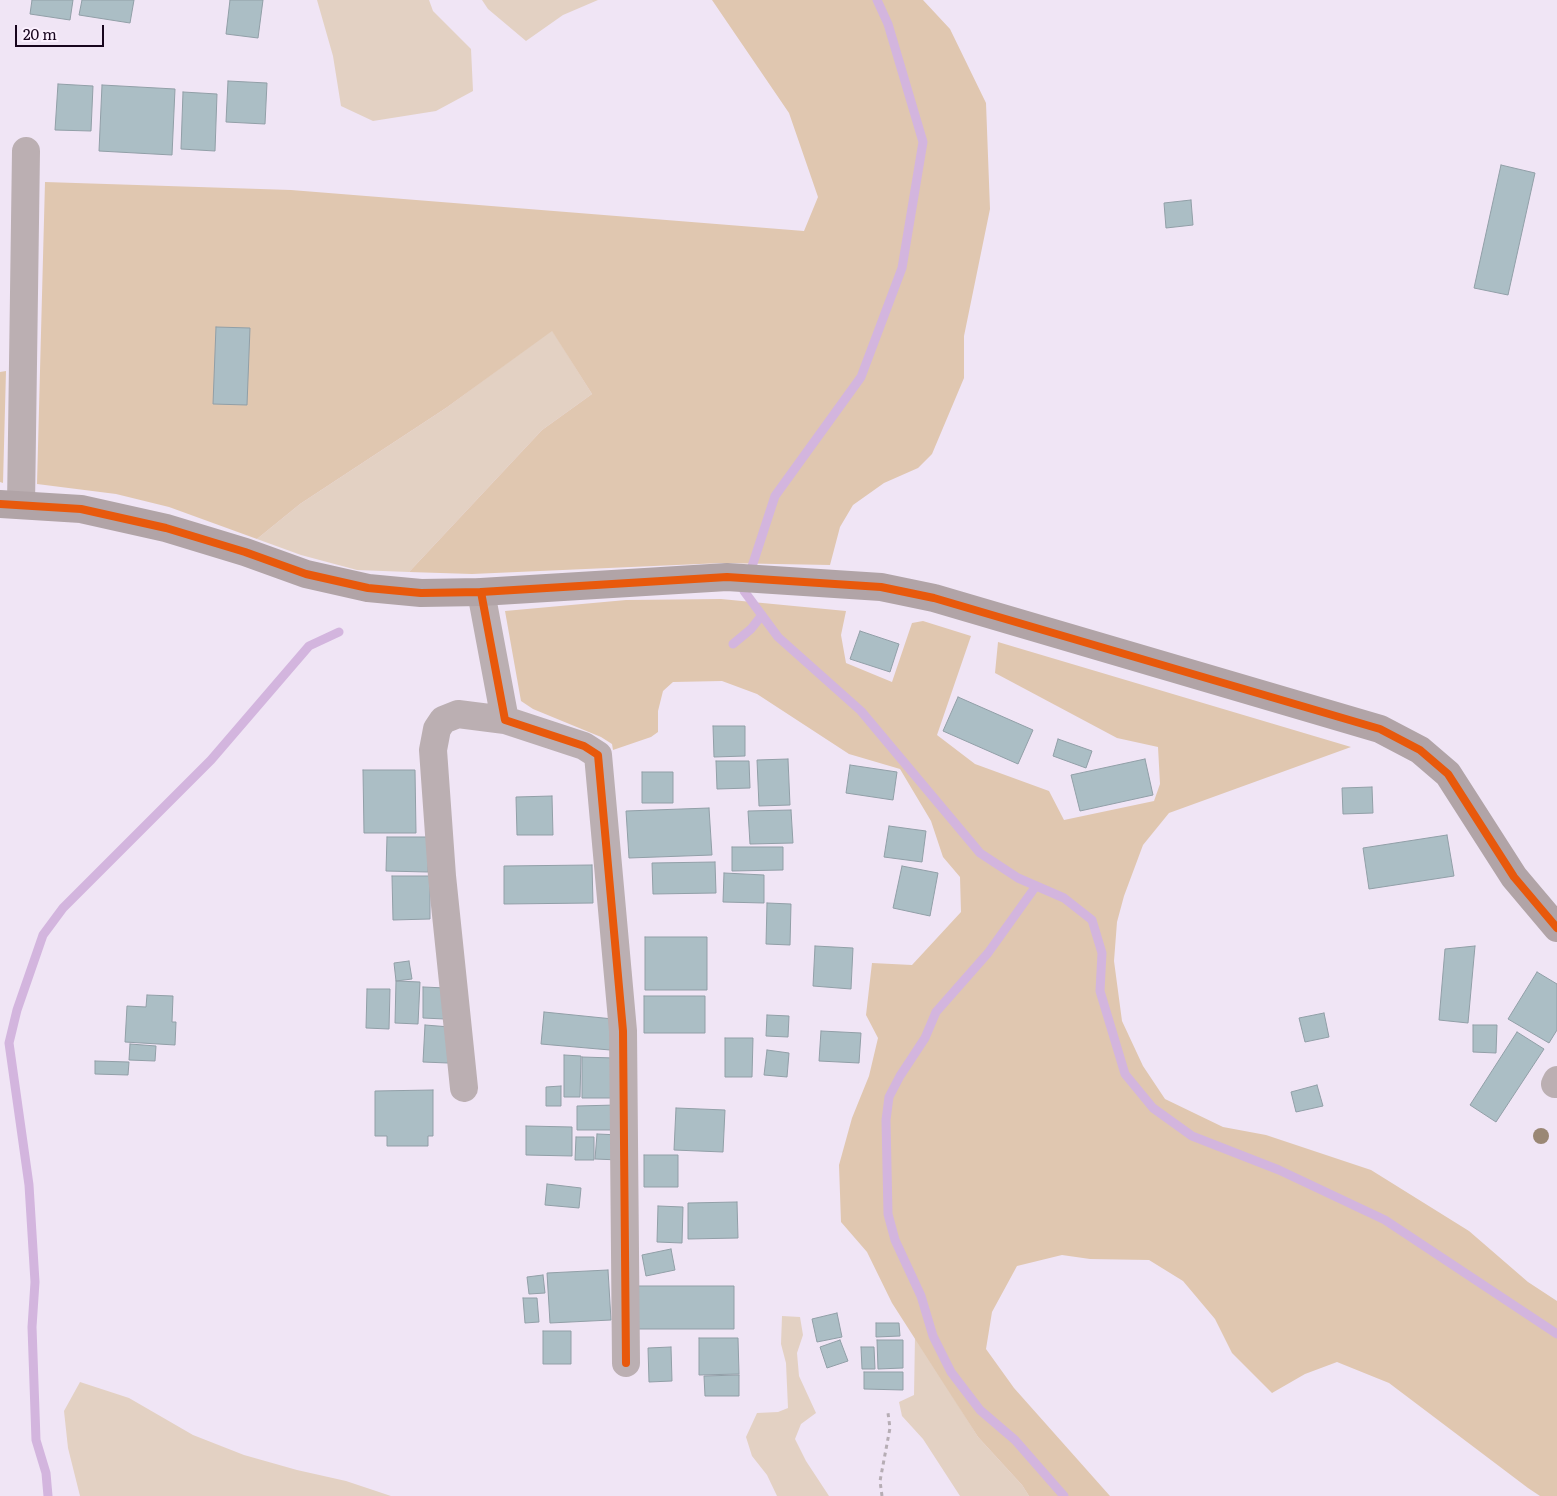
<!DOCTYPE html>
<html>
<head>
<meta charset="utf-8">
<style>
	body { margin:0 }
	#map { position:relative; width:1557px; height:1496px; overflow:hidden; background:#f0e5f5; font-family:Literata,serif }
	canvas { display:block }
	.scale { position:absolute; left:15px; top:25px; width:89px; height:22px; box-sizing:border-box; border:2px solid #17051d; border-top:0; padding-left:6px; font-size:15px; line-height:18px; white-space:nowrap; color:#17051d; -webkit-text-stroke:4px #fbf0fe; paint-order:stroke }
</style>
</head>
<body>
<div id="map">
<canvas width="1557" height="1496"></canvas>
<div class="scale">20 m</div>
</div>
<script>
const c = document.querySelector('canvas').getContext('2d');
c.lineJoin = 'round';
function paint(path, color) { c.fillStyle = color; c.fill(path, 'evenodd'); }
const poly = rows => new Path2D(rows.map(r => 'M' + r).join(''));
function trace(path, color, width, dash) { c.strokeStyle = color; c.lineWidth = width; c.lineCap = dash ? 'butt' : 'round'; c.setLineDash(dash || []); c.stroke(path); }
paint(poly([
	[317,0,429,0,433,11,471,49,473,91,436,111,373,121,341,106,333,56],
	[482,0,598,0,563,15,526,41,488,9],
	[552,330,592,394,542,430,409,572,357,570,301,555,257,539,300,504,446,408],
	[782,1316,800,1317,803,1335,797,1353,799,1376,816,1413,801,1424,795,1439,806,1461,829,1496,777,1496,767,1475,752,1456,746,1437,757,1413,778,1412,788,1408,786,1363,781,1344],
	[915,1336,978,1437,1022,1485,1029,1496,960,1496,923,1439,902,1416,899,1402,914,1395],
	[80,1382,129,1398,193,1435,244,1455,297,1470,346,1481,391,1496,80,1496,68,1448,64,1411]
]), '#e3d1c3');
paint(poly([
	[712,0,923,0,950,29,986,103,990,209,964,336,964,378,932,454,918,468,884,483,853,505,840,527,830,565,722,563,472,574,409,572,542,430,592,394,552,331,446,408,300,504,257,539,169,507,116,494,37,484,45,182,291,190,804,231,818,197,789,113],
	[6,371,3,483,0,482,0,372],
	[721,599,846,611,841,635,846,663,892,682,912,623,923,621,971,636,937,735,975,764,1049,791,1064,820,1154,801,1160,784,1158,747,1117,738,995,673,998,642,1351,747,1169,813,1143,845,1124,896,1117,922,1114,961,1122,1021,1143,1066,1165,1099,1223,1127,1266,1135,1371,1170,1469,1231,1528,1282,1557,1301,1557,1496,1540,1496,1528,1488,1389,1383,1337,1362,1305,1374,1272,1393,1232,1353,1215,1319,1183,1281,1149,1260,1090,1259,1062,1255,1017,1266,992,1312,986,1349,1014,1388,1110,1496,1029,1496,1022,1485,978,1437,892,1303,867,1252,841,1222,839,1165,852,1118,869,1076,878,1038,866,1015,872,963,912,965,961,912,960,877,943,857,931,821,900,769,849,754,757,694,722,681,673,682,663,691,658,711,658,732,651,737,613,750,612,744,601,737,533,709,521,701,505,611,626,600]
]), '#e0c7b0');
trace(poly([
	[877,0,888,24,923,142,902,268,861,377,775,496,744,591,778,637,861,711,980,853,1018,878,1064,898,1092,920,1102,953,1100,991,1125,1074,1153,1108,1192,1136,1279,1170,1385,1220,1557,1334],
	[733,644,751,629,762,615],
	[1036,886,988,953,936,1012,925,1038,900,1076,889,1097,886,1120,888,1214,895,1240,921,1296,933,1336,951,1372,980,1410,1015,1440,1064,1496],
	[48,1496,46,1473,36,1440,32,1327,35,1282,29,1185,9,1043,17,1010,43,935,63,908,211,760,309,646,339,632]
]), '#d3b5de', 9);
const building = poly([
	[32,0,73,0,70,20,30,14,32,0],
	[82,0,134,0,130,23,79,15,82,0],
	[230,0,263,0,258,38,226,34,230,0],
	[228,81,267,83,265,124,226,122,228,81],
	[58,84,93,86,91,131,55,130,58,84],
	[102,85,175,89,172,155,99,151,102,85],
	[183,92,217,94,215,151,181,149,183,92],
	[1501,165,1535,173,1508,295,1474,288,1501,165],
	[1191,200,1193,225,1166,228,1164,203,1191,200],
	[216,327,250,328,247,405,213,404,216,327],
	[860,631,899,644,890,672,850,659,860,631],
	[958,697,1033,730,1018,764,943,731,958,697],
	[713,726,745,726,745,756,714,757,713,726],
	[1058,739,1092,751,1086,768,1053,756,1058,739],
	[788,759,790,805,759,806,757,760,788,759],
	[1145,759,1153,795,1080,811,1071,775,1145,759],
	[716,761,749,761,750,788,717,789,716,761],
	[850,765,897,772,893,800,846,793,850,765],
	[363,770,415,770,416,833,364,833,363,770],
	[642,772,673,772,673,803,642,803,642,772],
	[1372,787,1373,813,1343,814,1342,788,1372,787],
	[552,796,553,835,517,835,516,797,552,796],
	[709,808,712,855,629,858,626,811,709,808],
	[791,810,793,843,750,844,748,811,791,810],
	[889,826,926,831,922,862,884,857,889,826],
	[1447,835,1454,876,1369,889,1363,848,1447,835],
	[387,837,429,837,428,872,386,871,387,837],
	[732,847,783,847,783,870,732,871,732,847],
	[715,862,716,893,653,894,652,863,715,862],
	[592,865,593,903,504,904,504,866,592,865],
	[902,866,938,873,930,916,893,908,902,866],
	[724,873,764,875,764,903,723,902,724,873],
	[392,876,430,876,430,919,393,920,392,876],
	[767,903,791,904,790,945,766,944,767,903],
	[645,937,707,937,707,990,645,990,645,937],
	[815,946,853,948,851,989,813,986,815,946],
	[1475,946,1468,1023,1439,1020,1445,949,1475,946],
	[409,961,412,979,396,981,394,963,409,961],
	[1537,972,1557,984,1557,1030,1549,1043,1508,1019,1537,972],
	[396,981,420,982,418,1024,395,1023,396,981],
	[423,987,446,988,445,1019,423,1018,423,987],
	[367,989,390,989,389,1029,366,1028,367,989],
	[147,995,173,996,172,1022,176,1022,175,1045,125,1042,127,1006,146,1007,147,995],
	[644,996,705,996,705,1033,644,1033,644,996],
	[544,1012,613,1019,610,1050,541,1044,544,1012],
	[1324,1013,1329,1037,1305,1042,1299,1018,1324,1013],
	[767,1015,789,1016,788,1037,766,1036,767,1015],
	[425,1025,450,1027,448,1063,423,1062,425,1025],
	[1473,1025,1497,1025,1496,1053,1473,1052,1473,1025],
	[821,1031,861,1033,859,1063,819,1061,821,1031],
	[1517,1032,1544,1049,1496,1122,1470,1105,1517,1032],
	[725,1038,753,1038,752,1077,725,1077,725,1038],
	[130,1044,156,1046,155,1061,129,1060,130,1044],
	[767,1050,789,1053,787,1077,764,1075,767,1050],
	[564,1055,581,1056,580,1097,564,1097,564,1055],
	[582,1057,614,1058,614,1098,582,1098,582,1057],
	[95,1061,129,1062,128,1075,95,1074,95,1061],
	[1317,1085,1323,1106,1296,1112,1291,1092,1317,1085],
	[561,1086,561,1106,546,1106,546,1087,561,1086],
	[433,1090,433,1136,428,1136,428,1146,387,1146,387,1136,375,1136,375,1091,433,1090],
	[616,1105,615,1130,577,1130,577,1106,616,1105],
	[676,1108,725,1110,723,1152,674,1150,676,1108],
	[526,1126,572,1127,572,1156,526,1155,526,1126],
	[597,1134,620,1135,619,1160,595,1159,597,1134],
	[576,1137,594,1137,594,1160,575,1160,576,1137],
	[644,1155,678,1155,678,1187,644,1187,644,1155],
	[547,1184,581,1188,579,1208,545,1205,547,1184],
	[737,1202,738,1238,688,1239,688,1203,737,1202],
	[658,1206,683,1207,682,1243,657,1242,658,1206],
	[671,1249,675,1270,646,1276,642,1255,671,1249],
	[608,1270,611,1320,550,1323,547,1273,608,1270],
	[543,1275,545,1293,529,1294,527,1277,543,1275],
	[637,1286,734,1286,734,1329,637,1329,637,1286],
	[523,1298,537,1298,539,1322,525,1323,523,1298],
	[837,1313,842,1337,817,1342,812,1319,837,1313],
	[876,1323,899,1323,900,1336,876,1337,876,1323],
	[543,1331,571,1331,571,1364,543,1364,543,1331],
	[699,1338,738,1338,739,1374,699,1375,699,1338],
	[840,1340,848,1361,827,1368,820,1347,840,1340],
	[877,1340,903,1340,903,1368,878,1369,877,1340],
	[671,1347,672,1381,649,1382,648,1348,671,1347],
	[861,1347,874,1347,875,1369,862,1369,861,1347],
	[864,1372,903,1372,903,1390,864,1389,864,1372],
	[739,1375,739,1396,705,1396,704,1376,739,1375]
]);
paint(building, '#abbec5');
trace(building, '#919fa7', 1);
trace(poly([
	[882,1496,880,1481,890,1428,888,1413]
]), '#b6adb4', 3, [4, 4]);
trace(poly([
	[21,505,26,151],
	[481,592,505,720,584,746,598,755,623,1031,626,1363],
	[1555,1084,1557,1080],
	[464,1088,442,876,433,750,437,729,443,720,458,714,505,720]
]), '#bbafb2', 28);
trace(poly([
	[0,504,81,509,166,528,245,552,306,574,368,588,421,593,481,592,727,577,881,587,934,598,1380,729,1420,750,1448,774,1514,877,1557,928]
]), '#b1a4a7', 28);
trace(poly([
	[0,504,81,509,166,528,245,552,306,574,368,588,421,593,481,592,727,577,881,587,934,598,1380,729,1420,750,1448,774,1514,877,1557,928],
	[481,592,505,720,584,746,598,755,623,1031,626,1363]
]), '#e8590c', 8);
c.fillStyle = '#9a8775';
for (const [x, y] of [
	[1541,1136]
]) { c.beginPath(); c.arc(x, y, 8, 0, 2 * Math.PI); c.fill(); }
</script>
</body>
</html>
